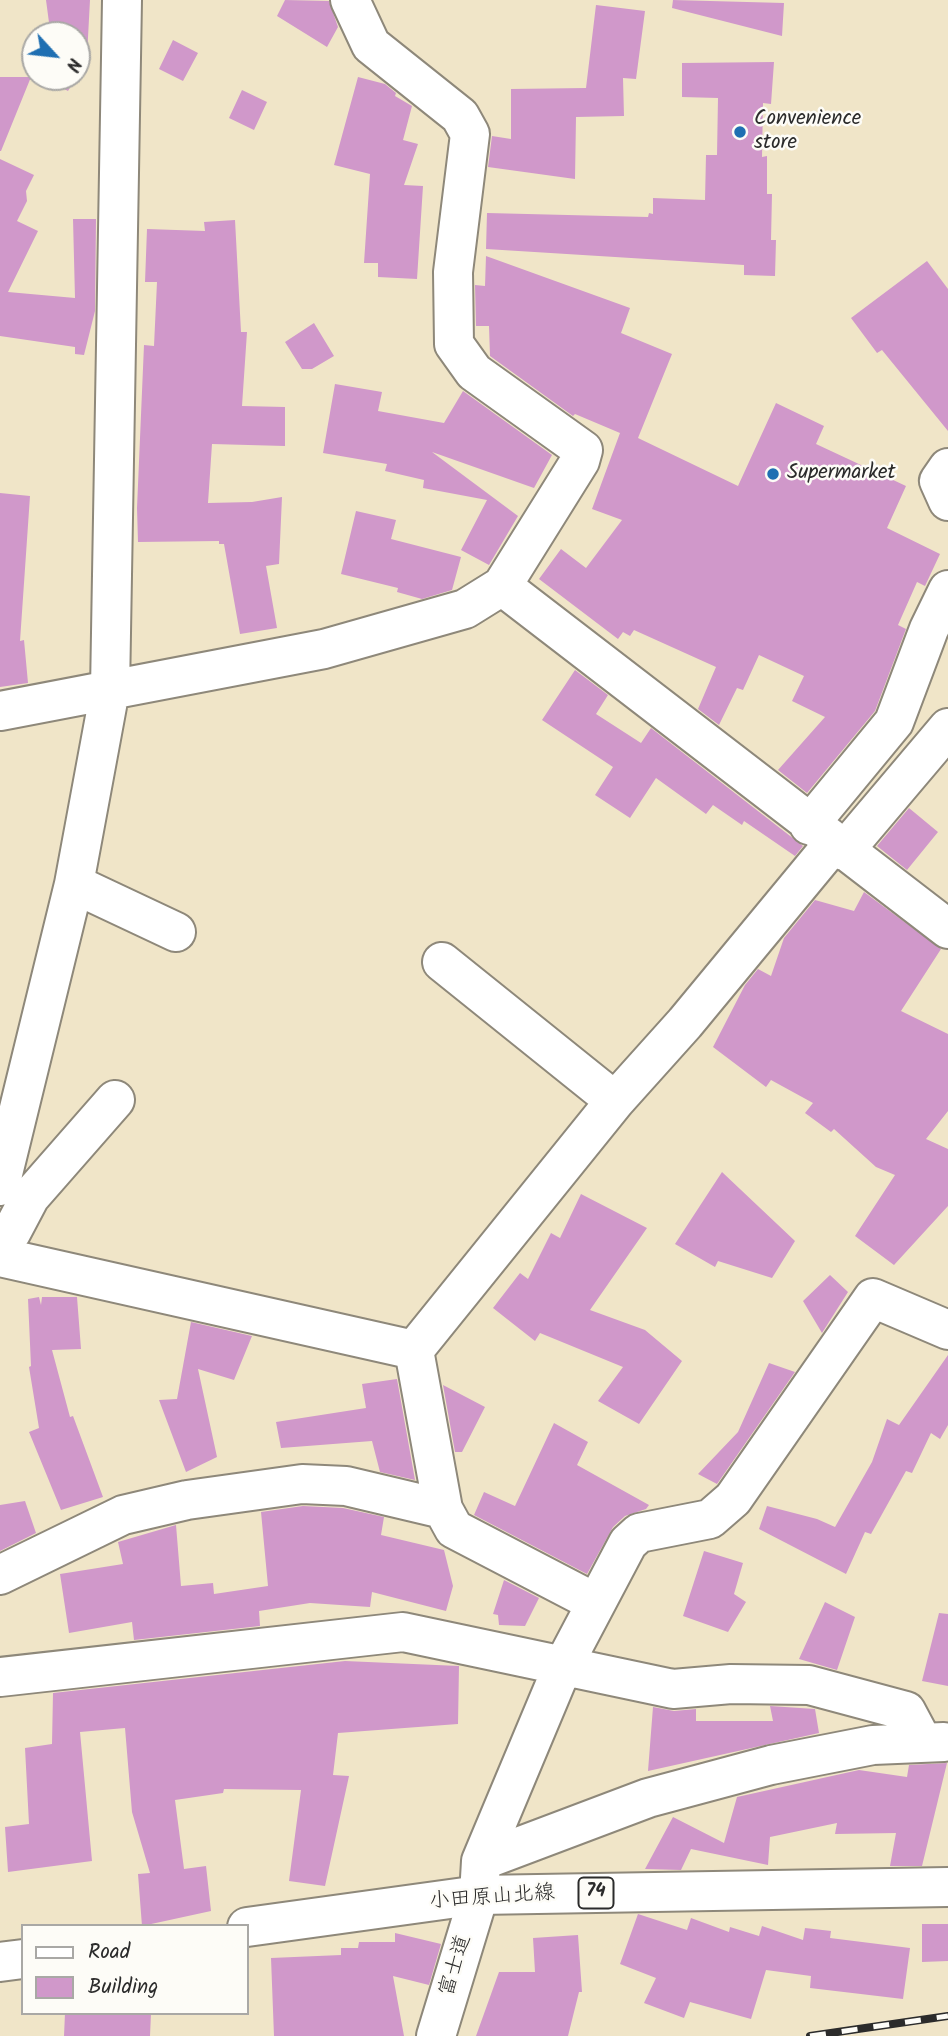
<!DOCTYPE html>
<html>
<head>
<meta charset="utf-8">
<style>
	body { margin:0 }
	#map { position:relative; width:948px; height:2036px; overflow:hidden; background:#f0e5c8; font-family:Kalam,sans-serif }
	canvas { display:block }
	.legend { position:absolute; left:21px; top:1924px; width:228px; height:91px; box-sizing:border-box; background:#fdfcf7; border:2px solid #a9a8a5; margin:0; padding:9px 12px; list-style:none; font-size:21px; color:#2b2b2b }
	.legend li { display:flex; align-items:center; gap:14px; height:35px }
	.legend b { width:35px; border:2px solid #a9a8a5 }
	.north { position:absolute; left:21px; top:21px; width:70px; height:70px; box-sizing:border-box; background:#fdfcf7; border:2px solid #a9a8a5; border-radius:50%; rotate:117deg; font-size:19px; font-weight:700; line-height:28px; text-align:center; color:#2b2b2b }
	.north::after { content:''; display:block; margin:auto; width:24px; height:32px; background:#1f6fb2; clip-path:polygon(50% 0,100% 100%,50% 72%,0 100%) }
</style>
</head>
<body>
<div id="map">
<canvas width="948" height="2036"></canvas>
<ul class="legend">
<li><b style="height:9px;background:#fff"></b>Road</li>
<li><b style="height:19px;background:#d098ca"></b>Building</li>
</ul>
<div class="north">N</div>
</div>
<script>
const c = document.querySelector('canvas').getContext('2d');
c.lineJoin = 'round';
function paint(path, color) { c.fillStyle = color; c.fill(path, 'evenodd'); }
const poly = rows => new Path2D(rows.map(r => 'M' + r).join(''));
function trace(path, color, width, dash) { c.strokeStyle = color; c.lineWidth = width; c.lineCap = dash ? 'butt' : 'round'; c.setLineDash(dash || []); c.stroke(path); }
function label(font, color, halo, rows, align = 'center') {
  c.font = font + ' Kalam,"Klee One",sans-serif'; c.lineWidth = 5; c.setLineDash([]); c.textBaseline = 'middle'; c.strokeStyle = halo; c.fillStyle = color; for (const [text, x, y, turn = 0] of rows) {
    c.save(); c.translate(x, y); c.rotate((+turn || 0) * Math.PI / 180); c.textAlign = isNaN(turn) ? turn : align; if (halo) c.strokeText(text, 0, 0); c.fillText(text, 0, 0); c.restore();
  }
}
paint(poly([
	[46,0,90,0,87,56,77,75,77,35,48,35,50,30],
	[285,0,329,1,338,27,327,47,277,16],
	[673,0,784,3,782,36,672,8],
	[596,5,645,11,636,79,623,78,624,116,576,117,575,179,488,167,492,136,511,139,511,89,586,88],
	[173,40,198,53,183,81,159,69],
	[774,62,771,104,763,103,762,157,767,156,767,194,772,194,771,240,776,240,775,276,744,275,744,265,486,249,487,213,648,217,649,213,653,214,653,198,705,200,706,155,717,155,718,98,682,97,682,63],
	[0,77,31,77,1,151,0,151],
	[42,77,76,77,68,91],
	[358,77,385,84,396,93,395,96,412,106,403,140,418,144,404,185,423,186,417,279,378,277,378,263,364,263,370,174,334,165],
	[242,90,267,102,254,130,229,118],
	[0,159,34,175,26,191,27,201,17,221,38,231,8,292,75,298,73,219,96,219,95,311,84,355,75,354,75,347,0,336],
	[235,220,241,332,247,332,242,406,285,407,285,446,212,444,208,503,252,502,282,497,279,564,266,566,277,628,240,634,224,544,219,544,219,541,138,542,137,508,144,345,154,346,157,282,145,282,147,229,205,231,204,222],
	[486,256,630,308,621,333,672,354,638,438,738,486,776,403,824,426,816,444,906,486,887,528,940,554,925,586,917,582,898,625,906,629,875,711,807,793,778,770,825,717,792,701,804,676,759,655,743,690,737,688,719,725,698,709,716,667,634,630,630,636,623,632,618,639,539,579,561,549,586,568,622,520,592,509,620,433,575,414,573,416,490,356,489,326,476,326,475,285,485,286],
	[927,261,948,289,948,431,882,350,877,353,851,318],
	[314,323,334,356,312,369,302,369,285,342],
	[335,384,382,392,378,411,444,423,463,391,552,455,534,488,432,452,518,516,489,565,461,550,487,500,423,488,424,480,385,471,387,464,323,453],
	[0,493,30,496,20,641,24,640,28,683,0,687],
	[356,511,396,520,391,539,461,557,452,590,422,599,397,592,398,588,341,574],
	[575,670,608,695,596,714,641,743,651,728,803,846,795,856,744,821,742,825,713,805,706,814,656,778,630,818,595,795,613,767,542,720],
	[909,808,938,832,907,870,877,846],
	[864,892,941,949,901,1011,948,1034,948,1111,926,1139,948,1149,948,1206,894,1265,855,1236,895,1175,876,1167,834,1129,831,1132,805,1113,813,1103,771,1080,766,1087,713,1047,745,985,758,969,771,976,784,938,815,900,854,911],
	[722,1172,795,1241,772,1278,718,1261,715,1267,675,1244],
	[581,1194,647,1228,590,1310,645,1330,682,1361,639,1424,598,1401,623,1367,540,1333,535,1341,493,1308,520,1273,528,1279,551,1233,560,1238],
	[830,1275,848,1292,822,1333,803,1301],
	[39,1297,41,1305,42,1297,77,1297,81,1349,52,1350,70,1417,73,1416,103,1497,61,1510,29,1432,39,1428,29,1367,31,1366,28,1299],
	[191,1322,252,1336,234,1380,198,1369,217,1457,186,1472,159,1400,177,1399],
	[948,1355,948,1425,940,1439,931,1433,912,1473,906,1471,871,1534,865,1532,846,1574,759,1529,767,1506,817,1519,835,1527,872,1462,887,1419,899,1425],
	[769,1363,795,1372,717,1484,698,1474,738,1432],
	[397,1379,415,1480,380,1472,372,1441,281,1448,276,1422,366,1408,362,1384],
	[443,1385,485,1407,462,1452,455,1452],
	[554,1423,588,1442,577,1465,649,1505,646,1509,625,1516,613,1527,587,1574,474,1515,484,1492,515,1506],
	[25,1501,36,1533,0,1551,0,1505],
	[303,1506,343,1508,384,1517,381,1535,444,1550,453,1586,446,1611,372,1592,370,1607,310,1603,259,1611,260,1626,134,1640,132,1622,69,1633,60,1574,123,1564,118,1542,176,1525,181,1586,213,1583,214,1594,268,1586,261,1512],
	[704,1551,743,1563,734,1594,746,1602,728,1632,683,1616],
	[504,1580,539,1598,525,1626,499,1625,498,1615,493,1614],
	[825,1602,855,1617,837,1670,799,1659],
	[939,1613,948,1614,948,1686,922,1681],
	[345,1661,459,1666,458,1724,338,1733,333,1775,349,1776,325,1886,289,1881,301,1790,224,1789,223,1793,175,1800,184,1869,206,1866,211,1911,142,1926,138,1874,150,1873,132,1812,125,1728,80,1732,92,1861,8,1872,5,1827,29,1824,25,1748,52,1744,53,1693],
	[770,1706,815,1709,819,1733,648,1771,653,1707,674,1711,696,1709,696,1721,773,1721],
	[947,1763,922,1866,890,1866,896,1833,835,1834,837,1823,770,1837,768,1865,691,1849,681,1870,645,1869,673,1817,724,1843,737,1797,859,1770,907,1777,909,1765],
	[638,1914,687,1930,691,1918,729,1932,730,1927,759,1936,762,1926,803,1940,805,1928,831,1931,830,1938,910,1948,903,1999,810,1988,811,1976,766,1970,751,2019,690,2002,684,2018,644,2003,656,1978,620,1964],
	[922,1924,948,1924,948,1961,922,1962],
	[395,1933,441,1944,429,1985,393,1976,404,2036,274,2036,271,1958,341,1955,341,1948,358,1948,359,1942,395,1942],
	[578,1935,582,1992,579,1992,568,2036,476,2036,499,1972,535,1972,533,1938],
	[65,2013,151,2013,150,2036,64,2036]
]), '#d098ca');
const minor = poly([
	[948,468,939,481,948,501],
	[502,586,948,929],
	[0,711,324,649,465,609,502,586,580,461,583,450,474,372,454,344,453,272,470,134,460,116,371,45,350,0],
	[809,825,894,722,929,629,948,590],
	[844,851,948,728],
	[74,884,176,932],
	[442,962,615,1101],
	[0,1186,74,884,110,690,122,0],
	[0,1241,11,1233,30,1197,115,1100],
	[0,1257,414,1350],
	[0,1575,123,1515,187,1500,302,1484,346,1486,443,1509],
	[596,1603,454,1529,443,1509,414,1350,615,1101,685,1023,833,844],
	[0,1677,403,1632,673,1689,731,1684,809,1685,906,1711,922,1741],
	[481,1861,648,1798,771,1765,873,1745,944,1742],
	[436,2036,479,1895,481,1861,562,1668,628,1543,639,1533,710,1519,733,1499,873,1298,948,1330]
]);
const major = poly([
	[247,1927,479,1895,948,1887],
	[0,1962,23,1959]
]);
trace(minor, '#8e887a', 42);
trace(major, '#8e887a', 42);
trace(minor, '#fff', 38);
trace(major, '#fff', 38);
const rail = poly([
	[810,2036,948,2016]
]);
trace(rail, '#2b2b2b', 8);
trace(rail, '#fdfcf7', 5, [16]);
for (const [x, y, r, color] of [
	[740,132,7,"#1f6fb2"],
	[773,474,7,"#1f6fb2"]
]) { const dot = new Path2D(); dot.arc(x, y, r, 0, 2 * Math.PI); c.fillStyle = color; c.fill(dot); trace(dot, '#fdfcf7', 2.5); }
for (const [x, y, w] of [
	[596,1893,35]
]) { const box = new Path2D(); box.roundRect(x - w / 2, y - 15.5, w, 31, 5); c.fillStyle = '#fdfcf7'; c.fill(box); trace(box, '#2b2b2b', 2); }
label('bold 19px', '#2b2b2b', null, [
	["74",596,1893]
]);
label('21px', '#2b2b2b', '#fdfcf7', [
	["Convenience",754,120],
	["store",754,144],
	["Supermarket",787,474]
], 'left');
label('21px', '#2b2b2b', '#fdfcf7', [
	["小田原山北線",492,1899,-4],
	["富士道",457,1966,-73]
]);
</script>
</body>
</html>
